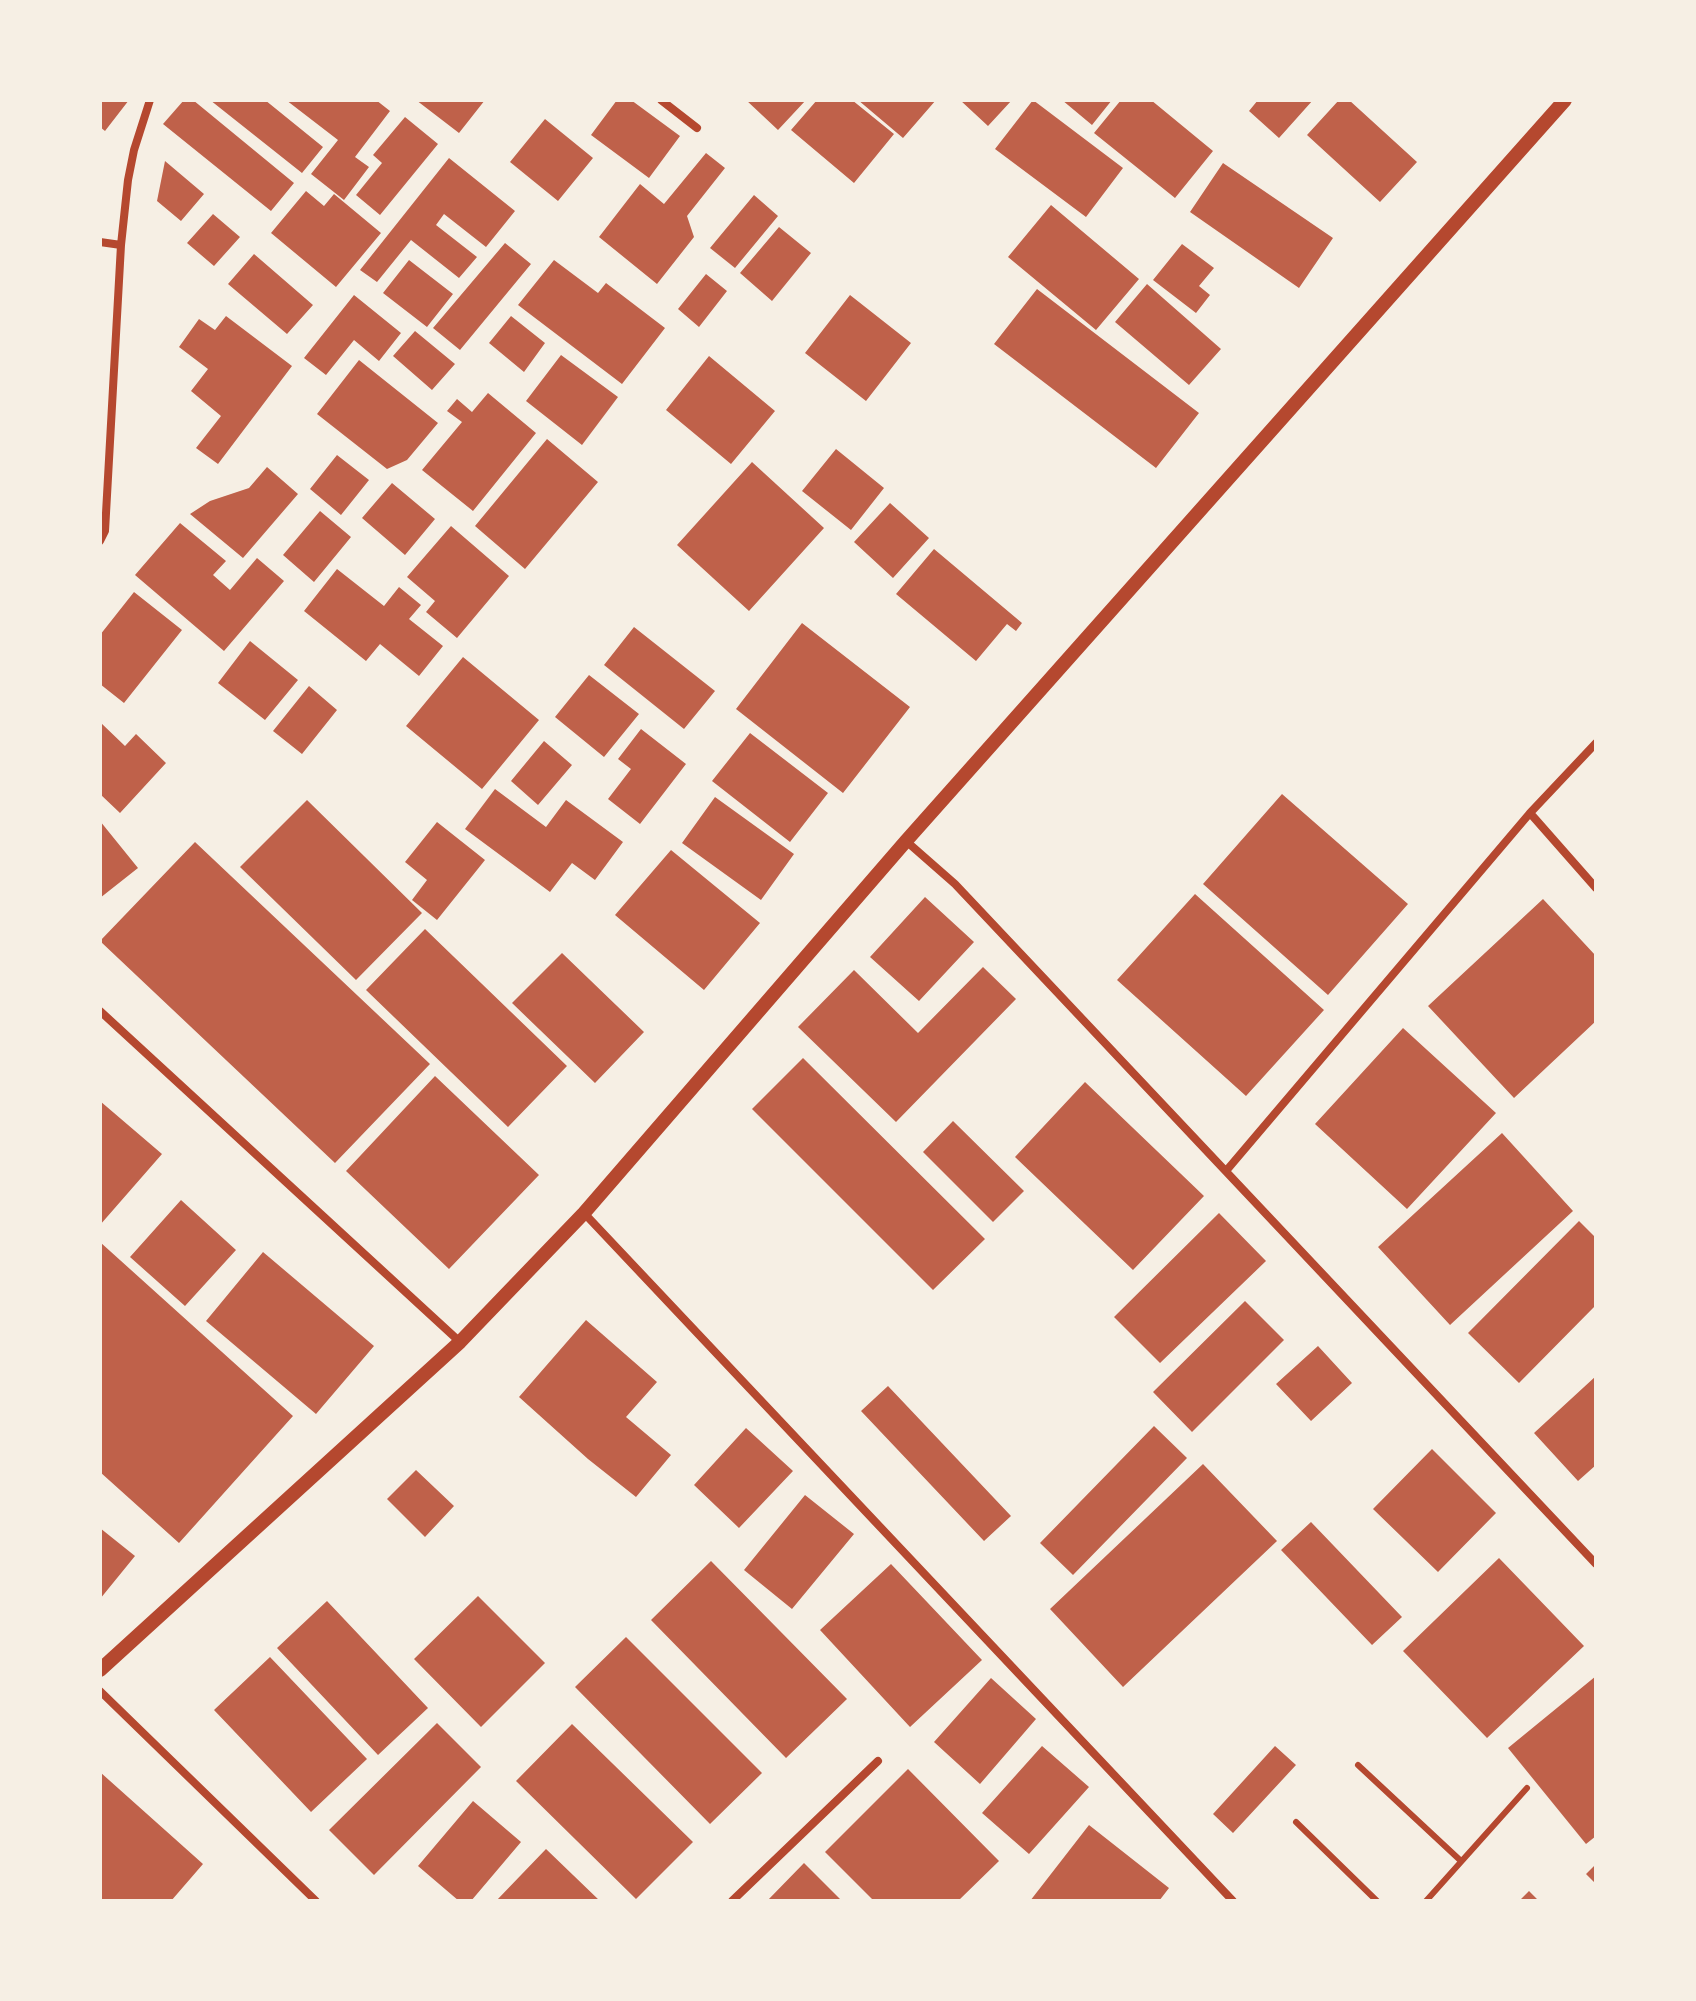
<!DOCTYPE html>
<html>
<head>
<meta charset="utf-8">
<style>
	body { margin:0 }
	#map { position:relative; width:1696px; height:2001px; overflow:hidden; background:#f6efe4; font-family:"Exo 2",sans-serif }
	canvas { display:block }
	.frame { position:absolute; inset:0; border:102px solid #f6efe4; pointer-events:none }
</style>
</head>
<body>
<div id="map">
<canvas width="1696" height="2001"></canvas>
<div class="frame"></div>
</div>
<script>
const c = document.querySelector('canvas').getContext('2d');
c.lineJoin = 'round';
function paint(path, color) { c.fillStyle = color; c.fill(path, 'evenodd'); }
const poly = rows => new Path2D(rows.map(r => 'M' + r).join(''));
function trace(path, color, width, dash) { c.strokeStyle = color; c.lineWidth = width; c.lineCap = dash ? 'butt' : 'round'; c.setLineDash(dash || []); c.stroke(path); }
paint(poly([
	[100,100,129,100,105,131,100,127],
	[184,100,193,100,294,183,271,211,163,124],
	[210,100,265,100,323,147,302,173],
	[286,100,376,100,390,111,355,157,369,167,344,200,311,174,338,140],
	[416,100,485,100,459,133],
	[617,100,631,100,680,136,649,178,591,135],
	[746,100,806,100,778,130],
	[817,100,852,100,894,134,854,183,791,130],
	[858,100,936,100,903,138],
	[960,100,1012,100,988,126],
	[1033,100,1123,168,1086,217,995,149],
	[1062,100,1112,100,1092,125],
	[1121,100,1151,100,1213,151,1175,198,1094,133],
	[1258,100,1313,100,1279,138,1249,111],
	[1339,100,1349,100,1417,162,1380,202,1307,135],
	[405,117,438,144,380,215,356,195,382,163,373,155],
	[545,119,593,158,558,201,510,162],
	[706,153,725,168,687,216,694,237,657,284,599,237,640,184,664,204],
	[449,158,515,211,486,247,444,214,436,225,477,257,459,278,411,240,377,282,360,270],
	[165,161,204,194,181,221,157,201],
	[1223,163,1333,238,1299,288,1190,212],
	[306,191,324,206,334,194,381,233,336,287,271,233],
	[754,195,778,216,735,268,710,248],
	[1051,205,1139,279,1096,330,1008,257],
	[213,214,240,237,214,266,187,243],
	[779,227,811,253,772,301,740,273],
	[505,243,531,264,460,350,433,328],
	[1182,244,1214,268,1199,286,1210,295,1196,313,1153,280],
	[254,254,313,305,287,334,228,284],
	[409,260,453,294,427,327,383,293],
	[554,260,598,293,606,283,665,328,622,384,518,305],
	[706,274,727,291,699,327,678,309],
	[1147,284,1221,349,1189,385,1115,322],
	[1037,289,1199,413,1156,468,994,344],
	[354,295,401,333,379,361,354,340,326,375,304,358],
	[850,295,911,343,866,401,805,353],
	[226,316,292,366,218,464,196,448,221,416,191,391,208,369,179,347,199,319,215,330],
	[511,316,545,343,524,372,489,343],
	[415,331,455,364,432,390,393,356],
	[561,355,618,397,582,445,526,401],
	[709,356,775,411,731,464,666,410],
	[359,360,438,423,407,460,387,469,317,414],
	[488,393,536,433,473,511,422,470,462,422,447,411,457,399,472,412],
	[547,439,598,482,525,569,475,526],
	[836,449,884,488,851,530,802,491],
	[337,455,369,480,341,515,310,489],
	[752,462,824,528,749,611,677,545],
	[267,467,298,494,243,558,190,514,210,501,249,488],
	[392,483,435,519,405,555,362,518],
	[890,503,929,538,893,578,854,542],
	[320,511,351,537,314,582,283,555],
	[180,523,226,561,213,575,230,590,257,558,284,581,224,651,135,575],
	[451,526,509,576,457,638,426,612,435,601,407,577],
	[934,549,1022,623,1016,631,1007,624,976,661,896,594],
	[337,569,384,606,399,587,421,605,409,619,443,646,419,676,380,644,366,661,304,611],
	[134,592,182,630,124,703,100,684,100,635],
	[802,623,910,707,843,793,736,709],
	[634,627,715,691,684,729,604,665],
	[250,641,298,680,265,720,218,683],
	[463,657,539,720,482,789,406,726],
	[589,675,639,714,604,757,555,717],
	[309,686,337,710,302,754,273,731],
	[100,722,125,746,136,734,166,763,120,813,100,794],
	[641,729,686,764,640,824,608,799,631,769,618,759],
	[750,733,828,793,790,842,712,781],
	[544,741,572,765,538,805,511,781],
	[495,789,546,827,566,800,623,842,595,880,572,863,550,892,465,829],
	[1282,794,1408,904,1328,995,1203,884],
	[715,797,794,854,761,900,682,843],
	[307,800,422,913,356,980,240,867],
	[100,821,138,868,100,898],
	[437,822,485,860,437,920,412,900,427,880,405,862],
	[195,842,430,1064,335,1163,100,941],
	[671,850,760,923,704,990,615,915],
	[1195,894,1324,1010,1246,1096,1117,980],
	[925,897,974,942,919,1001,870,957],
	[1543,899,1596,956,1596,1021,1514,1098,1428,1006],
	[425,929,567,1066,508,1127,366,990],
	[562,953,644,1032,595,1083,512,1003],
	[983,967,1016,999,896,1122,798,1027,854,970,918,1033],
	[1403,1028,1496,1113,1407,1209,1315,1124],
	[803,1058,985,1239,933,1290,752,1109],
	[435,1076,539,1175,449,1269,346,1171],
	[1085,1082,1204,1196,1133,1270,1015,1157],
	[100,1101,162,1154,100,1225],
	[953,1121,1024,1191,993,1222,923,1152],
	[1502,1133,1573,1211,1450,1325,1378,1247],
	[181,1200,236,1250,185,1306,130,1257],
	[1219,1213,1266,1261,1160,1363,1114,1317],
	[1579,1221,1596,1238,1596,1305,1519,1383,1468,1333],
	[100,1242,293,1416,179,1543,100,1472],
	[263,1252,374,1346,316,1414,206,1321],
	[1245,1301,1284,1340,1192,1432,1153,1392],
	[586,1320,657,1382,626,1417,671,1455,636,1497,588,1459,519,1397],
	[1318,1346,1352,1383,1311,1421,1276,1384],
	[1596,1376,1596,1465,1578,1481,1534,1433],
	[888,1386,1011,1516,984,1541,861,1411],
	[1154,1426,1187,1458,1073,1575,1040,1543],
	[746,1428,793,1471,739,1528,694,1485],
	[1432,1449,1496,1513,1438,1572,1373,1509],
	[1203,1464,1277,1541,1123,1687,1050,1609],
	[416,1470,454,1506,425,1537,387,1499],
	[805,1495,854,1534,792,1609,744,1570],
	[1311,1522,1402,1617,1372,1645,1281,1550],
	[100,1528,135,1556,100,1599],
	[1499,1558,1584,1646,1487,1738,1403,1651],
	[711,1561,847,1699,786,1758,651,1620],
	[891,1564,982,1660,910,1727,820,1630],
	[478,1596,545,1663,481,1727,414,1659],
	[327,1601,428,1708,378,1755,277,1648],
	[626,1637,762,1773,710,1824,575,1687],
	[270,1657,367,1759,311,1812,214,1710],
	[1596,1676,1596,1836,1586,1844,1508,1748],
	[991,1678,1036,1719,980,1784,934,1742],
	[437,1723,481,1767,374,1875,329,1830],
	[572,1724,693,1842,636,1899,516,1781],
	[1042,1746,1089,1787,1029,1854,982,1813],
	[1275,1746,1296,1765,1233,1833,1213,1814],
	[908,1769,999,1861,958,1901,874,1901,825,1852],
	[100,1772,203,1864,171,1901,100,1901],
	[473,1801,521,1842,471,1901,459,1901,418,1866],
	[1089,1825,1169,1888,1159,1901,1030,1901],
	[546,1849,600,1901,496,1901],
	[804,1863,842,1901,767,1901],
	[1596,1864,1596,1884,1586,1874],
	[1529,1891,1539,1901,1519,1901]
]), '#bf614a');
trace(poly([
	[1358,1765,1461,1861],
	[1296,1822,1377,1901],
	[1426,1901,1527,1788]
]), '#b5482f', 6);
trace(poly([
	[661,100,697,128],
	[100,242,121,245],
	[100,541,105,531,121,245,128,180,134,150,150,100],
	[1530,813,1596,888],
	[906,841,955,884,1596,1564],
	[100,1011,460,1342],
	[1226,1171,1530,813,1596,743],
	[584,1213,1233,1901],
	[100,1691,316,1901],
	[732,1901,878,1761]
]), '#b5482f', 8);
trace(poly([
	[100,1670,460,1342,584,1213,906,841,1565,100]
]), '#b5482f', 14);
</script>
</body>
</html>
